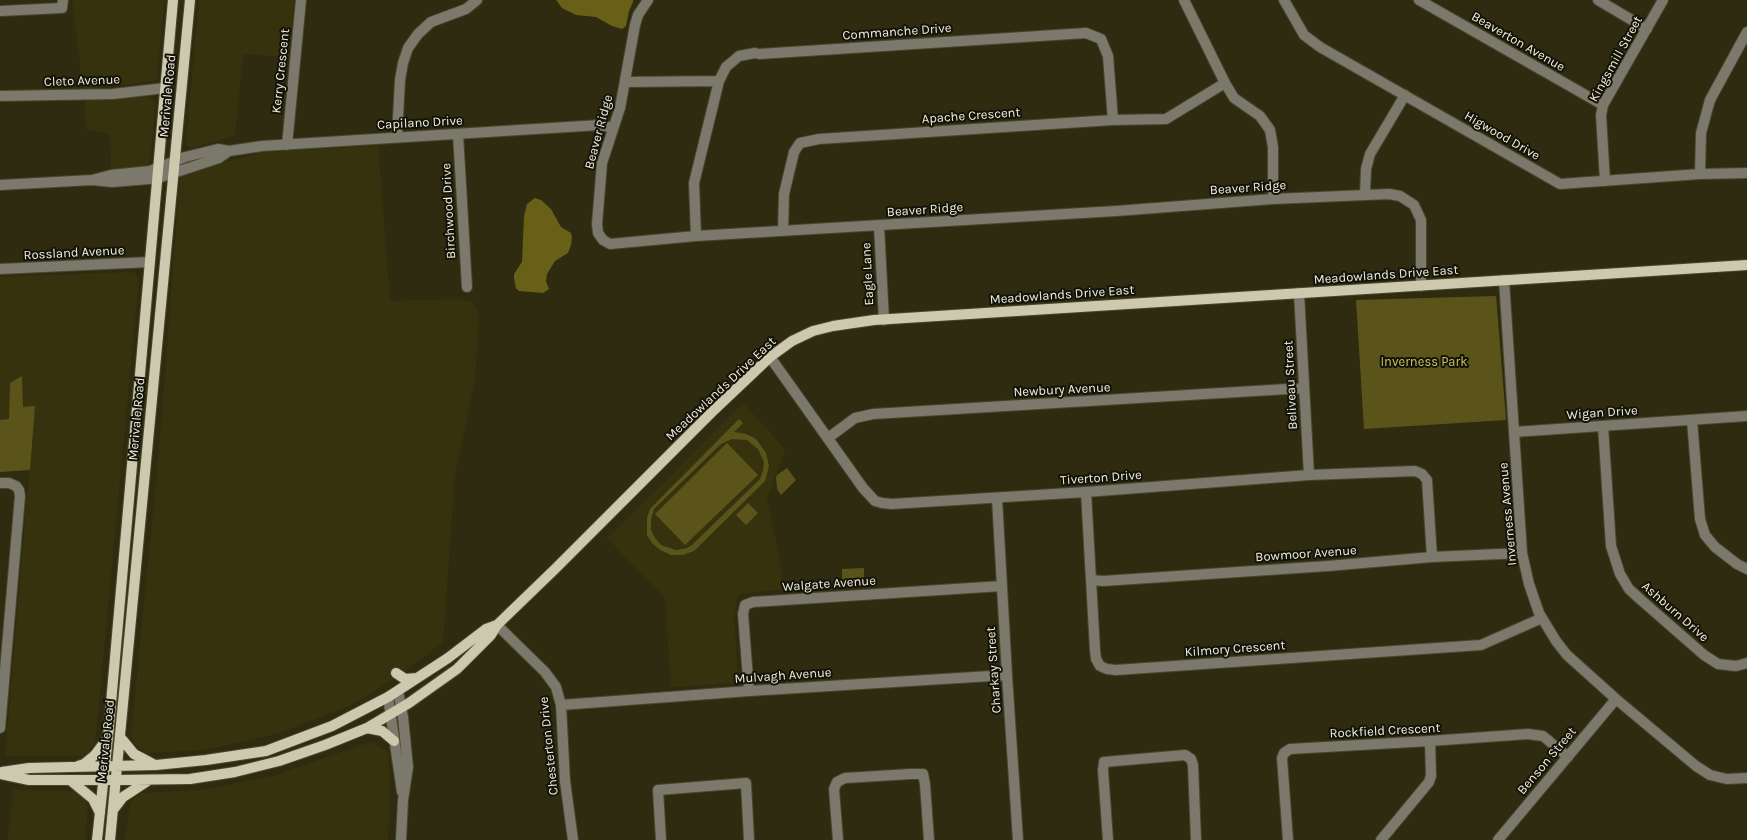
<!DOCTYPE html>
<html>
<head>
<meta charset="utf-8">
<style>
	body { margin:0 }
	canvas { display:block; background:#2e2b10 }
</style>
</head>
<body>
<canvas width="1747" height="840"></canvas>
<script>
const c = document.querySelector('canvas').getContext('2d');
c.lineJoin = 'round';
function paint(path, color) { c.fillStyle = color; c.fill(path, 'evenodd'); }
const poly = rows => new Path2D(rows.map(r => 'M' + r).join(''));
function trace(path, color, width, dash) { c.strokeStyle = color; c.lineWidth = width; c.lineCap = dash ? 'butt' : 'round'; c.setLineDash(dash || []); c.stroke(path); }
function label(font, color, halo, rows, align = 'center') {
  c.font = font + ' Karla,sans-serif'; c.lineWidth = 4; c.setLineDash([]); c.textBaseline = 'middle'; c.strokeStyle = halo; c.fillStyle = color; for (const [text, x, y, turn = 0] of rows) {
    c.save(); c.translate(x, y); c.rotate((+turn || 0) * Math.PI / 180); c.textAlign = isNaN(turn) ? turn : align; if (halo) c.strokeText(text, 0, 0); c.fillText(text, 0, 0); c.restore();
  }
}
paint(poly([
	[72,0,164,0,157,78,153,81,83,89],
	[199,0,295,0,288,57,243,54,235,135,193,148,186,145],
	[150,97,156,103,150,160,148,165,111,171,110,134,86,129,85,100],
	[378,146,390,301,460,299,472,302,479,315,475,379,455,474,443,642,405,671,369,695,342,709,276,734,204,750,147,753,138,748,131,737,160,440,180,175,264,152],
	[133,272,139,278,95,744,83,756,5,756,35,407,23,408,10,419,5,471,0,473,0,277],
	[743,403,785,449,767,500,779,555,783,589,738,594,734,616,738,683,671,687,665,598,607,538],
	[371,742,388,752,390,788,388,840,125,840,130,803,135,797,143,793,201,790,272,776],
	[13,790,75,791,83,797,88,805,85,840,8,840]
]), '#36320e');
paint(poly([
	[1496,296,1506,420,1364,429,1356,300],
	[22,376,23,407,35,406,30,470,0,472,0,420,9,419,10,383],
	[739,419,743,423,734,432,746,434,756,439,766,453,769,466,765,481,694,551,683,555,671,555,660,550,652,543,647,535,647,518,650,509],
	[732,439,747,440,758,449,764,462,763,471,760,479,692,545,687,548,676,550,661,545,655,538,651,530,651,519,654,509,721,444],
	[727,443,758,475,685,545,655,514],
	[787,468,796,480,781,495,777,489,776,477,777,475],
	[748,503,758,513,746,525,736,515],
	[864,568,864,583,842,584,842,569]
]), '#5a541a');
paint(poly([
	[556,0,633,0,633,2,629,11,626,26,622,29,612,26,596,17,576,15,562,8],
	[535,198,541,200,551,209,561,227,571,233,572,237,571,245,568,253,555,261,547,274,546,281,549,289,543,293,519,291,516,288,514,278,514,274,522,262,524,216,527,204]
]), '#676016');
const minor = poly([
	[648,0,638,15,635,25,620,108,602,163,597,224,598,233,603,240,610,244,696,236,1116,211,1273,199,1389,194,1400,196,1414,205,1421,220,1421,286],
	[1184,0,1225,83,1234,98,1260,116,1270,130,1273,147,1273,199],
	[1284,0,1304,35,1320,47,1560,184,1700,174,1747,173],
	[1419,0,1603,105],
	[1598,0,1647,29],
	[0,11,62,8,63,0],
	[625,82,719,81],
	[0,96,113,94,165,88],
	[458,134,467,287],
	[397,136,400,80,403,63,408,48,418,34,431,22,466,9,477,0],
	[287,145,301,0],
	[1700,174,1701,133,1710,100,1747,32],
	[92,180,111,175,150,171,185,157,218,149,229,151,262,146,600,125,613,128],
	[1605,181,1601,115,1603,105,1663,0],
	[0,185,92,180,112,182,149,179,158,178,219,158,229,151],
	[1365,194,1366,169,1370,154,1405,95],
	[879,226,884,320],
	[783,231,784,194,794,152,800,143,819,139,1113,120,1166,119,1225,83],
	[696,236,694,183,719,81,726,67,739,56,755,53,759,54,1086,33,1101,39,1108,56,1113,120],
	[0,269,150,262],
	[1504,280,1522,553,1529,584,1539,613,1556,641,1567,655,1616,699,1696,766,1710,775,1727,779,1747,778],
	[1299,293,1309,475],
	[770,357,863,488,875,501,882,503,892,504,1086,492,1309,475,1415,471,1422,474,1427,480,1432,557],
	[1692,420,1700,519,1705,535,1715,547,1737,564,1747,569],
	[1603,426,1611,546,1620,574,1629,589,1641,600,1704,655,1718,664,1736,666,1747,663],
	[1514,432,1747,416],
	[828,438,855,418,873,414,1304,388],
	[0,483,9,483,16,486,19,490,20,496,0,728],
	[1086,492,1095,650,1096,659,1100,666,1107,669,1116,670,1481,645,1542,618],
	[997,498,1007,675,1018,840],
	[1092,580,1103,581,1328,566,1432,557,1522,553],
	[497,625,545,672,556,687,561,705,565,781,573,840],
	[398,691,403,717,408,767,403,800,401,840],
	[749,691,743,614,745,605,753,602,1002,586],
	[388,697,402,792],
	[561,705,749,691,1007,675],
	[661,840,658,790,746,783,749,840],
	[838,840,834,789,837,782,845,778,910,774,923,774,925,784,929,840],
	[1108,840,1103,770,1104,762,1185,755,1191,759,1193,765,1196,840],
	[1288,840,1282,758,1284,753,1290,749,1430,741,1528,734,1543,736,1568,757],
	[1381,840,1429,782,1431,776,1430,741],
	[1498,840,1616,699]
]);
const major = poly([
	[396,673,405,679,417,678],
	[367,728,382,731,394,741],
	[120,737,134,754,153,764],
	[78,766,84,764,95,755,107,739],
	[2,772,29,768,156,765,206,760,266,751,332,726,388,697,448,658,486,629,497,625],
	[0,774,29,780,116,780,190,779,235,772,279,761,325,745,367,728,409,703,457,669,491,635,497,625,555,569,714,410,770,357,792,341,813,331,833,326,874,320,1747,265],
	[70,780,93,799,100,813],
	[113,810,123,797,149,780],
	[97,840,108,737,173,0],
	[110,840,190,0]
]);
trace(minor, '#49462d', 12);
trace(major, '#49462d', 12);
trace(minor, '#7a796c', 10);
trace(major, '#ccc9ae', 10);
label('13px', '#efeede', '#141308', [
	["Commanche Drive",897,32,-4],
	["Beaverton Avenue",1518,42,30],
	["Kingsmill Street",1616,59,-61],
	["Kerry Crescent",281,71,-84],
	["Cleto Avenue",82,81,-2],
	["Merivale Road",168,96,-85],
	["Apache Crescent",971,116,-4],
	["Capilano Drive",420,123,-3],
	["Beaver Ridge",599,132,-75],
	["Higwood Drive",1502,136,30],
	["Beaver Ridge",1248,188,-4],
	["Beaver Ridge",925,210,-4],
	["Birchwood Drive",449,211,-93],
	["Rossland Avenue",74,253,-3],
	["Eagle Lane",868,274,-93],
	["Meadowlands Drive East",1386,275,-4],
	["Meadowlands Drive East",1062,295,-4],
	["Beliveau Street",1291,385,-93],
	["Meadowlands Drive East",721,389,-43],
	["Newbury Avenue",1062,390,-3],
	["Wigan Drive",1602,413,-4],
	["Merivale Road",137,419,-85],
	["Tiverton Drive",1101,478,-4],
	["Inverness Avenue",1508,514,-95],
	["Bowmoor Avenue",1306,554,-4],
	["Walgate Avenue",829,584,-4],
	["Ashburn Drive",1675,612,41],
	["Kilmory Crescent",1235,649,-4],
	["Charkay Street",994,670,-94],
	["Mulvagh Avenue",783,676,-4],
	["Rockfield Crescent",1385,731,-3],
	["Merivale Road",106,741,-84],
	["Chesterton Drive",549,746,-96],
	["Benson Street",1547,761,-50]
]);
label('13px', '#cdc360', '#141308', [
	["Inverness Park",1424,362]
]);
</script>
</body>
</html>
